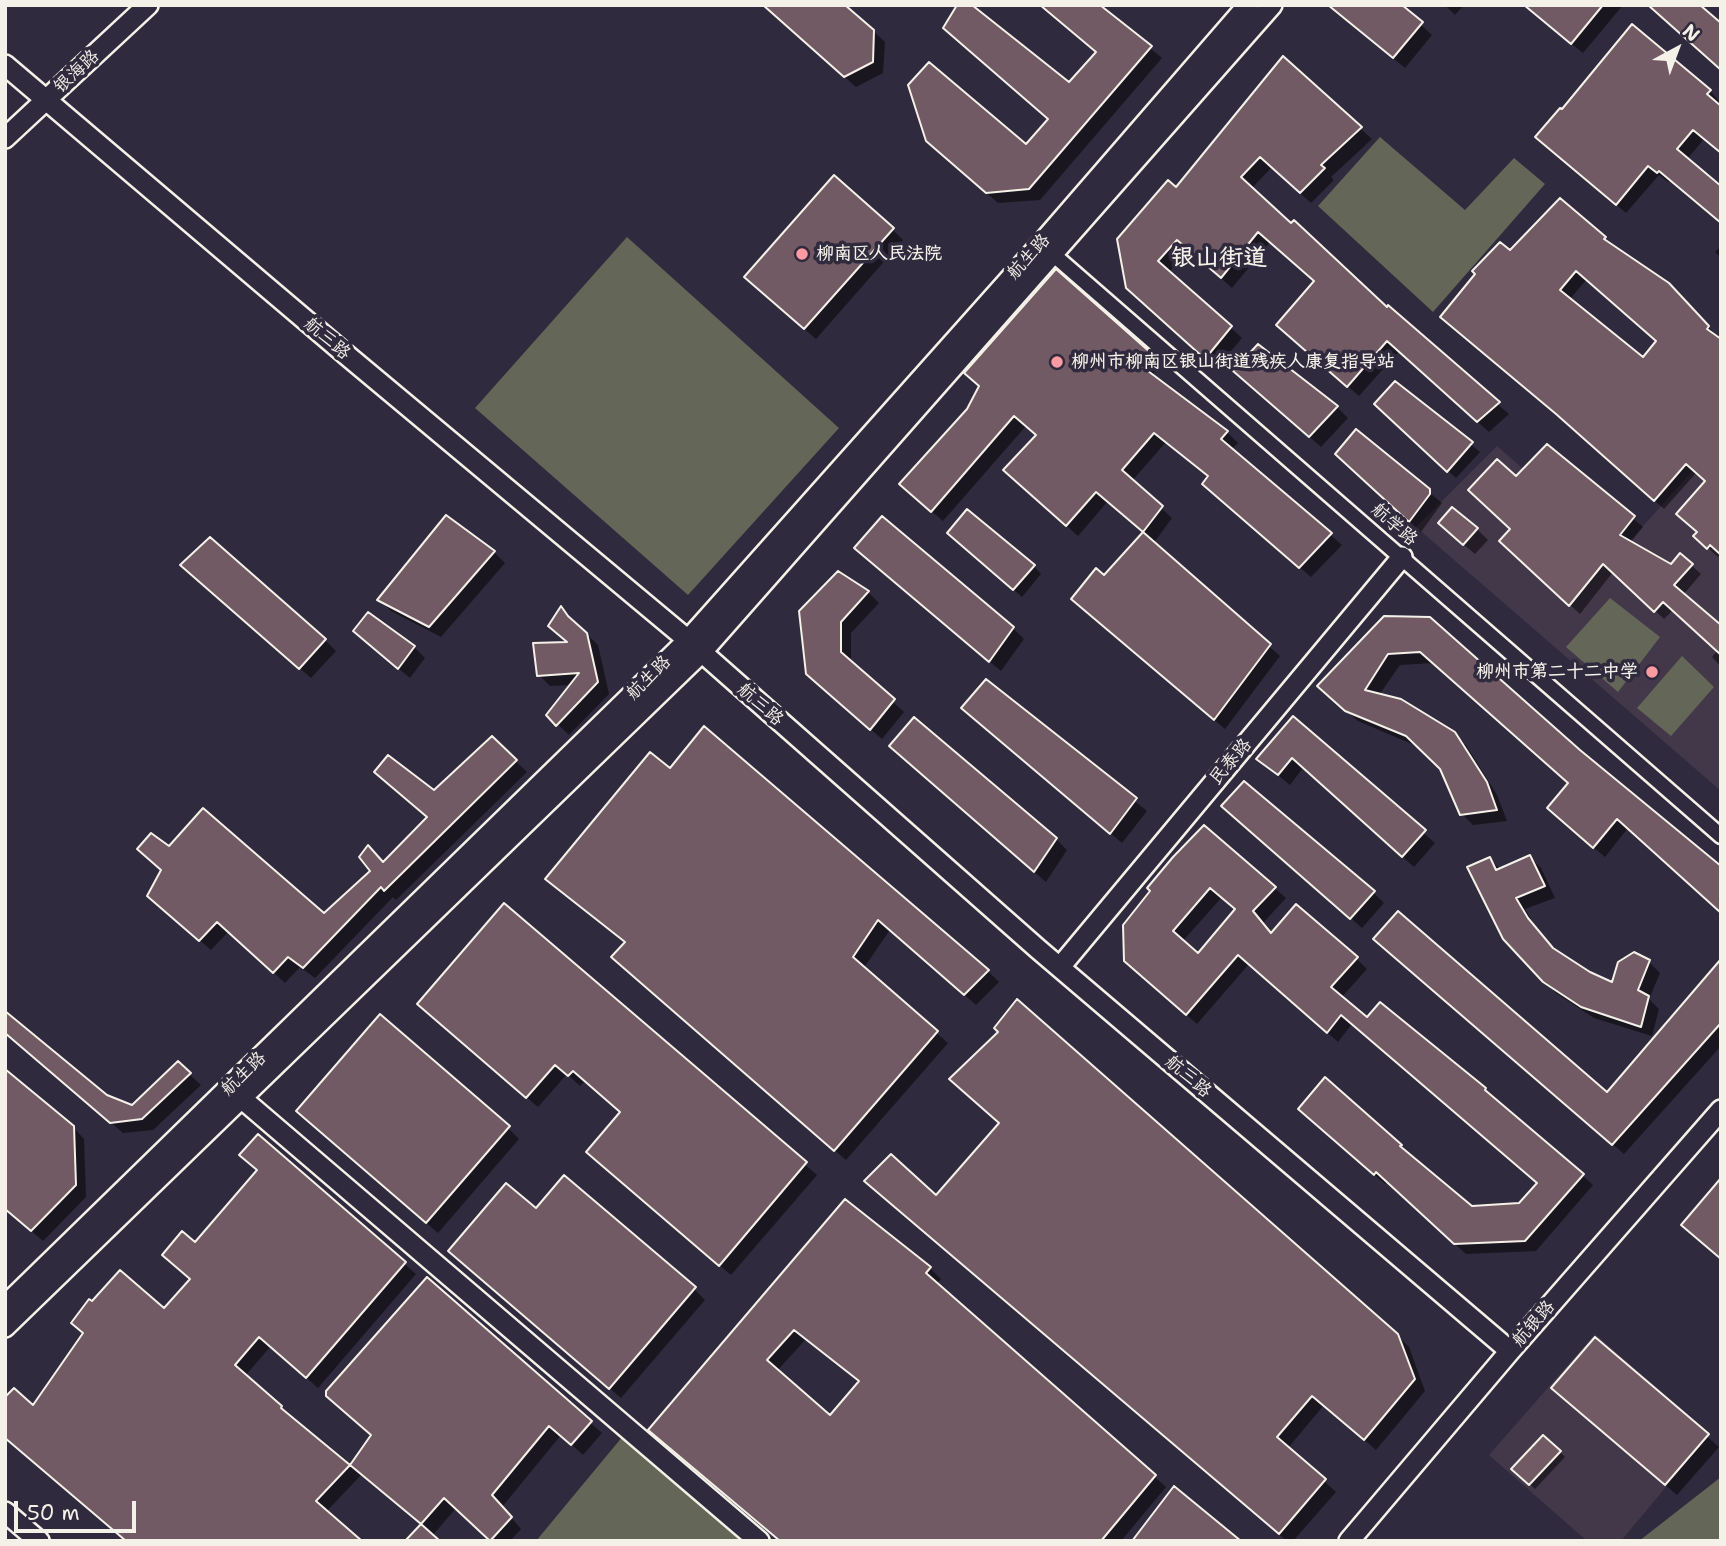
<!DOCTYPE html>
<html>
<head>
<meta charset="utf-8">
<style>
	body { margin:0 }
	#map { position:relative; width:1726px; height:1546px; overflow:hidden; background:#2f2a3d; font-family:"Shantell Sans",sans-serif }
	canvas { display:block }
	.frame { position:absolute; inset:0; border:7px solid #f4f1e8; pointer-events:none }
	.north { position:absolute; left:1642px; top:14px; width:70px; height:70px; -webkit-text-stroke:5px #2f2a3d; paint-order:stroke; rotate:41deg; font-size:19px; font-weight:700; line-height:28px; text-align:center; color:#f4f1e8 }
	.north::after { content:''; display:block; margin:auto; width:24px; height:32px; background:#f4f1e8; clip-path:polygon(50% 0,100% 100%,50% 72%,0 100%) }
	.scale { position:absolute; left:14px; top:1501px; width:122px; height:32px; box-sizing:border-box; border:4px solid #f4f1e8; border-top:0; padding-left:9px; font-size:21px; line-height:24px; white-space:nowrap; color:#f4f1e8; -webkit-text-stroke:5px #2f2a3d; paint-order:stroke }
</style>
</head>
<body>
<div id="map">
<canvas width="1726" height="1546"></canvas>
<div class="frame"></div>
<div class="north">N</div>
<div class="scale">50 m</div>
</div>
<script>
const c = document.querySelector('canvas').getContext('2d');
c.lineJoin = 'round';
function paint(path, color) { c.fillStyle = color; c.fill(path, 'evenodd'); }
const poly = rows => new Path2D(rows.map(r => 'M' + r).join(''));
function trace(path, color, width, dash) { c.strokeStyle = color; c.lineWidth = width; c.lineCap = dash ? 'butt' : 'round'; c.setLineDash(dash || []); c.stroke(path); }
function label(font, color, halo, rows, align = 'center') {
  c.font = font + ' "Shantell Sans","LXGW WenKai TC",sans-serif'; c.lineWidth = 7; c.setLineDash([]); c.textBaseline = 'middle'; c.strokeStyle = halo; c.fillStyle = color; for (const [text, x, y, turn = 0] of rows) {
    c.save(); c.translate(x, y); c.rotate((+turn || 0) * Math.PI / 180); c.textAlign = isNaN(turn) ? turn : align; if (halo) c.strokeText(text, 0, 0); c.fillText(text, 0, 0); c.restore();
  }
}
paint(poly([
	[1721,439,1721,791,1416,527,1497,446,1619,553],
	[1595,1334,1710,1434,1621,1541,1587,1541,1489,1455]
]), '#433849');
paint(poly([
	[1380,137,1465,210,1514,158,1545,184,1433,312,1318,206],
	[627,237,839,428,688,595,475,408],
	[1610,598,1660,637,1618,692,1566,647],
	[1682,656,1714,687,1671,736,1637,708],
	[623,1436,746,1541,536,1541],
	[1721,1477,1721,1541,1639,1541]
]), '#646658');
paint(poly([
	[764,5,873,31,885,42,883,73,856,87],
	[1038,5,1097,5,1162,58,1040,200,998,203,939,151,1026,146,1049,120,1070,84,1097,53],
	[1328,5,1399,5,1432,35,1405,68],
	[1445,5,1464,5,1455,15],
	[1524,5,1623,5,1583,53],
	[1283,59,1372,139,1331,177,1334,180,1311,203,1272,167,1251,189,1387,310,1509,414,1489,432,1399,351,1359,396,1290,336,1316,282,1270,242,1232,288,1189,250,1169,272,1242,338,1217,368,1139,299,1176,189],
	[1710,91,1719,101,1704,139,1668,182,1659,175,1626,213,1547,146],
	[892,229,903,240,816,339,757,288],
	[1605,238,1614,248,1667,284,1718,337,1721,554,1718,557,1706,546,1699,532,1707,481,1696,473,1664,509,1568,424,1510,252],
	[1587,279,1658,342,1643,360,1569,300],
	[1721,246,1721,258,1715,252],
	[1056,272,1161,365,1151,376,1227,432,1238,443,1231,450,1342,545,1311,577,1215,494,1210,478,1166,442,1132,481,1172,518,1153,544,1280,656,1225,729,1084,609,1104,577,1145,533,1108,501,1078,536,1016,480,1038,436,1026,426,943,521,912,495],
	[1246,382,1337,407,1348,418,1321,447],
	[1395,383,1480,452,1456,478,1384,412],
	[1356,432,1442,503,1421,532,1348,465],
	[1547,447,1643,527,1630,543,1672,566,1680,555,1701,574,1683,595,1721,628,1721,667,1712,657,1718,650,1673,610,1664,619,1613,572,1580,614,1511,550,1516,479],
	[1477,529,1488,540,1475,554,1451,534],
	[957,540,1034,566,1041,574,1022,597],
	[494,552,505,563,441,637,391,611,380,600],
	[867,559,1013,628,1024,639,1001,671],
	[838,573,868,592,879,603,851,633,851,664,904,712,882,739,819,685],
	[194,576,325,640,336,651,311,678],
	[561,609,598,645,609,694,569,735,548,715,572,685,550,686,539,675,570,644],
	[1384,617,1628,828,1605,857,1560,819,1570,784,1433,663,1400,665,1379,695,1454,733,1466,745,1497,795,1507,821,1473,825,1462,814,1442,769,1419,747,1358,721,1330,697],
	[366,642,414,647,425,658,410,678],
	[986,681,1147,811,1122,843,974,718],
	[1293,719,1435,843,1414,867,1303,768,1290,785,1258,759],
	[492,739,527,772,396,900,393,897,315,978,300,967,285,983,229,931,211,950,160,906,163,871,169,849,324,916,384,863,429,818,434,792],
	[902,757,1056,839,1067,850,1046,882],
	[671,771,988,971,999,982,976,1005,890,930,863,969,948,1043,846,1160,624,968,626,944,559,889],
	[1235,817,1373,892,1384,903,1362,928],
	[1204,827,1286,898,1263,923,1272,934,1356,958,1367,969,1341,998,1367,1019,1485,1089,1593,1185,1536,1251,1466,1254,1387,1181,1385,1184,1310,1119,1326,1079,1471,1207,1520,1205,1538,1184,1352,1024,1338,1042,1249,964,1197,1024,1137,971],
	[1222,897,1237,910,1198,955,1182,942],
	[1530,857,1541,868,1555,898,1525,909,1539,932,1556,952,1590,973,1613,984,1649,962,1660,973,1649,999,1659,1009,1652,1036,1594,1018,1556,993,1544,981,1490,859,1501,870],
	[504,906,817,1175,731,1275,599,1163,622,1113,585,1081,580,1086,567,1074,538,1107,430,1015],
	[1387,949,1607,1095,1721,970,1721,1046,1624,1154],
	[5,1032,106,1097,132,1107,178,1064,201,1085,153,1130,123,1133],
	[309,1122,508,1128,519,1139,438,1233],
	[1001,1124,1397,1335,1409,1347,1425,1391,1376,1450,1324,1405,1288,1448,1336,1492,1293,1541,1287,1541,877,1191,937,1197],
	[73,1127,84,1139,86,1197,43,1241,5,1208],
	[258,1136,416,1274,318,1388,271,1346,245,1376,281,1407,291,1419,351,1467,373,1436,427,1280,602,1433,583,1455,561,1435,502,1507,521,1529,510,1541,490,1541,456,1508,432,1536,407,1541,423,1525,362,1474,326,1512,33,1407,164,1311,192,1279,195,1244,259,1171],
	[845,1201,930,1268,941,1279,937,1284,1166,1487,1121,1541,779,1541,661,1441],
	[806,1339,860,1383,830,1418,777,1371],
	[536,1210,694,1289,705,1300,621,1398,461,1262],
	[1595,1339,1719,1447,1677,1495,1564,1399],
	[1560,1452,1565,1457,1535,1489,1519,1474]
]), '#0007');
const building = poly([
	[763,5,845,5,874,30,873,62,844,77,763,5],
	[957,5,972,5,1069,82,1096,52,1040,5,1100,5,1152,46,1029,189,986,193,926,141,908,85,929,62,1026,144,1048,119,943,28,957,5],
	[1328,5,1402,5,1423,22,1393,58,1328,5],
	[1524,5,1603,5,1571,44,1524,5],
	[1648,5,1700,5,1721,23,1721,70,1648,5],
	[1632,24,1711,90,1707,94,1721,106,1721,153,1693,130,1677,149,1721,186,1721,223,1659,171,1657,173,1648,166,1616,205,1535,137,1560,108,1562,109,1632,24],
	[1283,56,1362,127,1321,165,1325,168,1300,193,1260,157,1241,177,1291,223,1294,220,1387,307,1388,305,1500,402,1477,422,1387,341,1347,387,1276,325,1314,281,1258,232,1221,278,1177,240,1158,261,1232,326,1205,359,1126,288,1117,239,1168,180,1176,187,1283,56],
	[834,175,894,228,804,329,744,277,834,175],
	[1560,198,1606,237,1604,239,1669,283,1709,326,1707,329,1721,339,1721,555,1710,545,1707,549,1693,536,1697,532,1676,514,1705,481,1686,464,1654,501,1556,414,1440,317,1475,274,1472,271,1500,242,1510,250,1560,198],
	[1576,271,1656,341,1643,357,1560,290,1576,271],
	[1056,269,1151,353,1140,365,1228,431,1221,439,1332,533,1299,568,1202,484,1208,476,1154,433,1122,470,1163,506,1143,532,1096,492,1066,526,1003,470,1036,435,1014,416,931,512,899,484,967,409,979,386,964,373,1056,269],
	[1258,344,1338,406,1309,437,1233,371,1258,344],
	[1395,381,1473,442,1447,472,1374,404,1395,381],
	[1356,429,1430,489,1430,494,1409,522,1335,454,1356,429],
	[1547,444,1635,516,1620,535,1671,564,1680,553,1693,564,1674,585,1721,625,1721,655,1663,602,1654,612,1603,564,1569,606,1499,541,1510,529,1468,490,1497,459,1516,476,1547,444],
	[1452,507,1478,528,1463,545,1438,523,1452,507],
	[967,509,1035,565,1013,590,947,533,967,509],
	[446,515,495,551,429,627,377,600,446,515],
	[882,516,1014,627,989,662,854,548,882,516],
	[1143,532,1271,644,1214,720,1071,599,1096,568,1104,575,1143,532],
	[210,537,326,639,299,669,180,565,210,537],
	[838,571,869,591,841,622,841,652,895,699,870,730,806,674,799,611,838,571],
	[561,606,568,616,587,633,598,682,556,726,546,715,579,673,537,676,533,643,567,642,548,626,561,606],
	[368,612,415,646,398,669,353,631,368,612],
	[1384,616,1430,617,1580,750,1721,866,1721,913,1617,819,1593,848,1547,808,1568,783,1420,652,1388,654,1365,690,1401,699,1455,732,1487,782,1497,810,1460,815,1440,769,1406,736,1345,711,1317,686,1384,616],
	[986,679,1137,798,1110,834,961,708,986,679],
	[1293,716,1426,830,1402,857,1292,758,1278,775,1256,759,1293,716],
	[914,717,1057,838,1034,872,889,746,914,717],
	[704,726,989,970,964,995,878,920,853,957,938,1031,834,1151,611,957,625,942,545,879,650,752,670,768,704,726],
	[492,736,517,760,384,891,381,887,303,968,288,957,273,973,217,922,199,941,147,896,161,870,137,849,151,833,169,846,203,808,324,913,370,871,359,857,368,845,383,862,427,817,374,772,388,755,434,790,492,736],
	[1244,781,1375,891,1350,919,1221,806,1244,781],
	[1204,825,1276,887,1253,911,1271,933,1296,904,1358,957,1331,987,1367,1017,1380,1002,1486,1088,1485,1090,1584,1174,1525,1241,1454,1244,1376,1172,1374,1175,1298,1109,1325,1077,1402,1145,1400,1146,1472,1206,1519,1203,1537,1183,1341,1015,1327,1033,1238,955,1186,1015,1124,961,1123,925,1150,891,1147,888,1173,857,1204,825],
	[1210,888,1235,909,1198,953,1173,931,1210,888],
	[1530,855,1545,886,1516,898,1528,918,1553,948,1590,972,1612,982,1618,962,1634,952,1650,960,1638,990,1649,996,1641,1027,1581,1007,1543,982,1503,939,1467,867,1490,857,1496,870,1530,855],
	[504,903,807,1162,719,1266,586,1152,620,1112,573,1071,568,1076,555,1065,526,1098,417,1004,504,903],
	[1398,911,1607,1092,1721,959,1721,1023,1612,1145,1373,939,1398,911],
	[1017,999,1398,1334,1415,1379,1364,1440,1312,1396,1277,1437,1326,1479,1279,1534,864,1181,891,1154,936,1195,999,1123,949,1079,998,1032,994,1028,1017,999],
	[5,1011,107,1095,132,1105,178,1061,191,1073,142,1119,110,1123,5,1033,5,1011],
	[380,1014,510,1126,426,1223,296,1111,380,1014],
	[5,1069,74,1126,76,1185,31,1231,5,1209,5,1069],
	[258,1134,406,1262,306,1378,259,1337,235,1365,282,1406,281,1408,350,1465,316,1501,362,1541,126,1541,5,1438,5,1397,14,1388,33,1405,83,1333,71,1323,89,1299,92,1301,120,1270,164,1308,190,1279,162,1255,182,1231,195,1242,257,1170,239,1155,258,1134],
	[564,1175,696,1287,609,1389,448,1251,506,1183,536,1208,564,1175],
	[1721,1178,1721,1259,1681,1225,1721,1178],
	[845,1199,931,1267,926,1273,1156,1475,1101,1541,780,1541,648,1430,845,1199],
	[794,1330,859,1381,830,1415,767,1360,794,1330],
	[427,1277,592,1421,571,1445,549,1426,492,1495,512,1517,490,1541,444,1498,421,1524,350,1465,371,1435,326,1396,326,1391,427,1277],
	[1595,1337,1709,1434,1665,1485,1551,1388,1595,1337],
	[1543,1435,1561,1451,1529,1485,1511,1469,1543,1435],
	[1174,1486,1241,1541,1132,1541,1174,1486],
	[421,1524,440,1541,405,1541,421,1524]
]);
paint(building, '#725a65');
trace(building, '#f4f1e8', 2);
const street = poly([
	[1047,249,1721,836]
]);
const secondary = poly([
	[5,65,349,357,688,640,1038,949,1510,1351],
	[5,138,148,5],
	[1060,967,1402,557],
	[233,1091,759,1541],
	[5,1306,688,640,1041,244,1248,5],
	[5,1327,701,653,1272,5],
	[5,1512,39,1541],
	[1349,1541,1510,1351,1721,1110]
]);
trace(street, '#f4f1e8', 19);
trace(secondary, '#f4f1e8', 24);
trace(street, '#2f2a3d', 14);
trace(secondary, '#2f2a3d', 19);
for (const [x, y, r, color] of [
	[802,254,7,"#ff9aa2"],
	[1057,362,7,"#ff9aa2"],
	[1652,672,7,"#ff9aa2"]
]) { const dot = new Path2D(); dot.arc(x, y, r, 0, 2 * Math.PI); c.fillStyle = color; c.fill(dot); trace(dot, '#2f2a3d', 2.5); }
label('18px', '#f4f1e8', '#2f2a3d', [
	["银海路",77,72,-43],
	["航生路",1029,257,-48],
	["航三路",327,339,40],
	["航学路",1394,525,41],
	["航生路",649,678,-45],
	["航三路",760,705,41],
	["民泰路",1231,762,-50],
	["航生路",244,1074,-44],
	["航三路",1188,1077,40],
	["航银路",1534,1324,-49]
]);
label('bold 18px', '#f4f1e8', '#2f2a3d', [
	["柳南区人民法院",816,254],
	["柳州市柳南区银山街道残疾人康复指导站",1071,362],
	["柳州市第二十二中学",1638,672,"right"]
], 'left');
label('bold 24px', '#f4f1e8', '#2f2a3d', [
	["银山街道",1219,259]
]);
</script>
</body>
</html>
